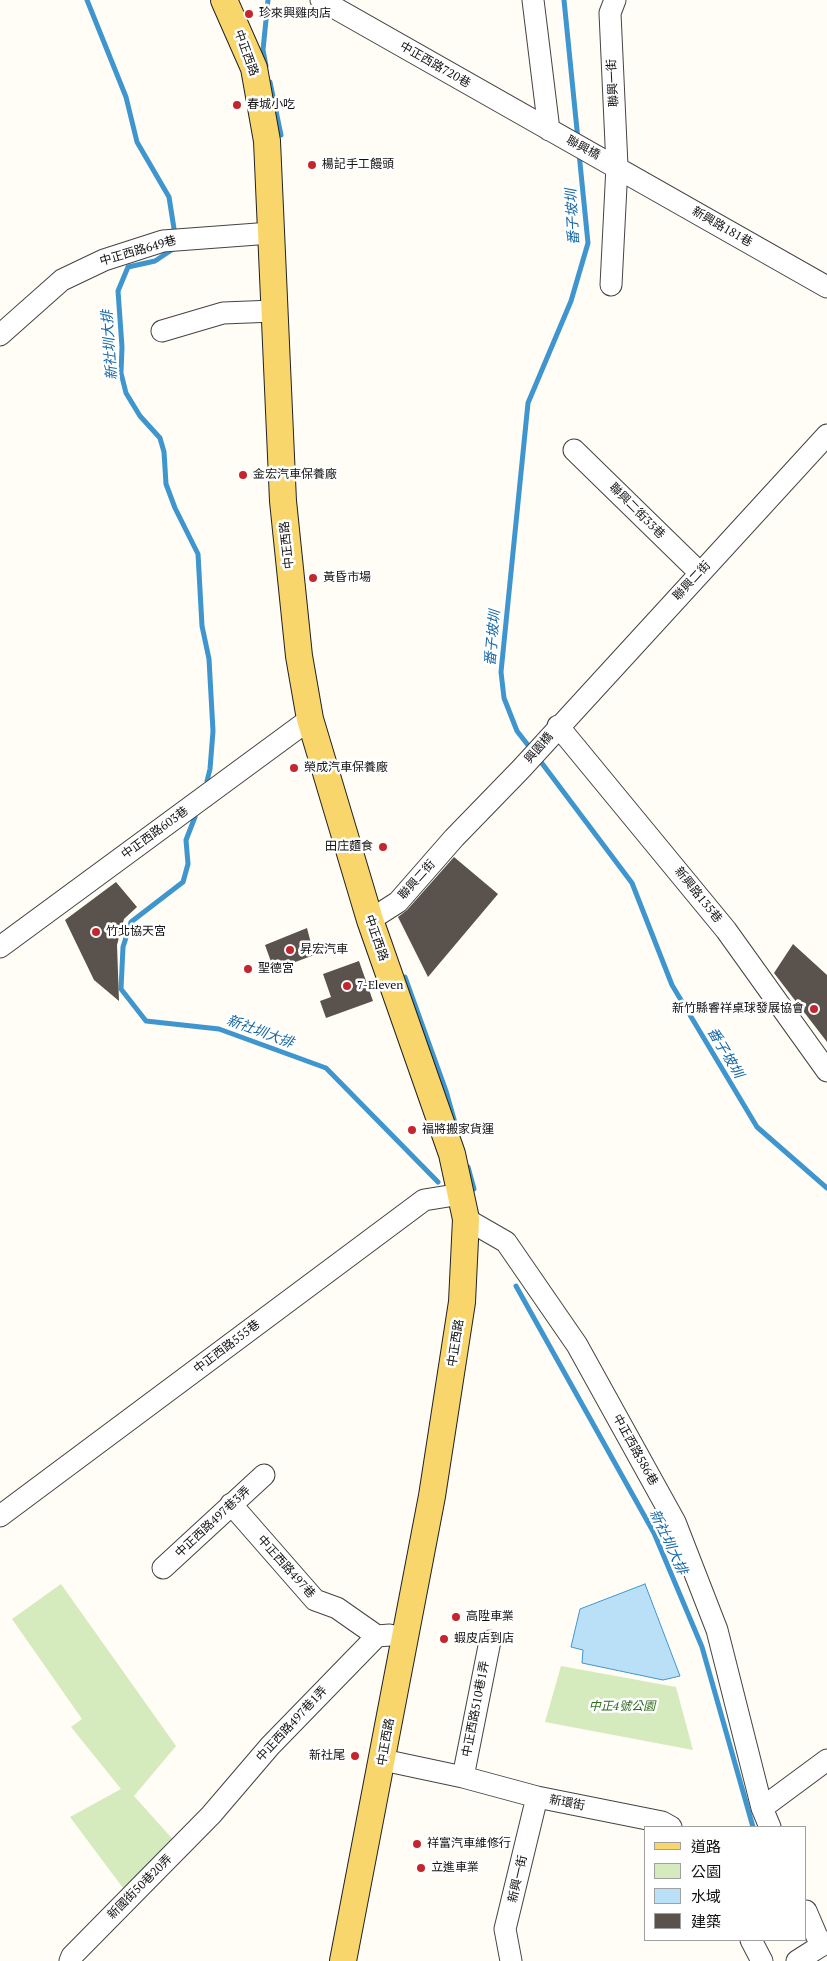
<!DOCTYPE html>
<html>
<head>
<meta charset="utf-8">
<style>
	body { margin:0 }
	#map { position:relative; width:827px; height:1961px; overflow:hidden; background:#fffdf5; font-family:"PT Serif","Noto Sans TC",serif }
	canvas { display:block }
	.legend { position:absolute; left:644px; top:1826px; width:162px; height:115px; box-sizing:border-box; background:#fff; border:1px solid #a0a0a0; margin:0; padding:6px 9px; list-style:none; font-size:15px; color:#111 }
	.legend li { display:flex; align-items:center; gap:10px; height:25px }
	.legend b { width:25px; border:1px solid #a0a0a0 }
</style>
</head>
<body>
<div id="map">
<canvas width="827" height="1961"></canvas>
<ul class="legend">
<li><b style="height:6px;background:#f9d66b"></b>道路</li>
<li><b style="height:14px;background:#d5ebbd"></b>公園</li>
<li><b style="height:14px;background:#b9e0f7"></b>水域</li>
<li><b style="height:14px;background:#5a524d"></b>建築</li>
</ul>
</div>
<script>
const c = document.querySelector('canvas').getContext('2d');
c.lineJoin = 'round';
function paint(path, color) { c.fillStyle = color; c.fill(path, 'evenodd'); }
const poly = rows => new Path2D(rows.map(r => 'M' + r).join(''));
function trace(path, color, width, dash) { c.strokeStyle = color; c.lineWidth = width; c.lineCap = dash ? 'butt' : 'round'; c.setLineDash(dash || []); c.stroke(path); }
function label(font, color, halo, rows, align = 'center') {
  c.font = font + ' "PT Serif","Noto Sans TC",serif'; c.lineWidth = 5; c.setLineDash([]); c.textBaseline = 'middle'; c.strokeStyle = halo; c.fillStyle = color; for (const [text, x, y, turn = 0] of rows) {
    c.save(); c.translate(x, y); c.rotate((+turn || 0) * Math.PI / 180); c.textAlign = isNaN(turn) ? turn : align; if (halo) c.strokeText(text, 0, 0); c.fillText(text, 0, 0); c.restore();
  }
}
paint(poly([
	[61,1584,176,1746,134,1796,178,1845,123,1888,70,1817,121,1789,71,1727,82,1719,12,1619],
	[561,1666,676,1687,693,1750,545,1722]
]), '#d5ebbd');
const water = poly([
	[645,1584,680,1676,663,1680,582,1663,583,1650,571,1647,580,1609,645,1584]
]);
paint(water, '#b9e0f7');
trace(water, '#3f96cf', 1);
trace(poly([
	[87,0,126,97,137,142,169,197,175,235],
	[564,0,578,140],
	[266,66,263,50,268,0],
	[270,82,281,135],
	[173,249,155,261,128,267,118,291,122,347,121,373,126,393,140,416,160,438,164,452,166,484,175,508,198,554,202,626,209,659,213,731,210,769,207,781],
	[531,749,517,731,504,698,501,672,528,403,571,301,588,243,579,153],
	[538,758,632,883,672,985,757,1127,827,1188],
	[195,817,186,840,188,864,183,882,131,922,123,947,121,989,146,1021,219,1029,326,1068,438,1182],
	[405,977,446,1091,457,1130],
	[468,1167,474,1189],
	[516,1286,654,1533,702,1647,753,1827]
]), '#3f96cf', 5);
paint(poly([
	[454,857,498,894,428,977,398,917,407,910],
	[116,882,137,907,124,919,117,945,119,1001,94,980,65,920],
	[307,928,314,955,274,970,265,945],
	[793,944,827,975,827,1042,774,973],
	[359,961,373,1001,326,1018,320,1001,331,997,323,974]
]), '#5a524d');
const minor = poly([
	[321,0,827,287],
	[533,0,549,130],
	[611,285,617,166,610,13,615,0],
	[162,331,223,313,274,311],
	[0,335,62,280,104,260,163,241,271,233],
	[574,450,700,573],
	[558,726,726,930,827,1071],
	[370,920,398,902,454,838,521,769,827,435],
	[0,947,310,719],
	[466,1219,506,1242,577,1345,675,1522,717,1630,762,1808,770,1827],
	[231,1504,315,1600,337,1608,377,1636,390,1635],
	[0,1516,424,1200,461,1194],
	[163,1568,264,1475],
	[383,1760,463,1777,537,1797,662,1822,671,1827],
	[463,1777,490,1641],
	[762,1808,827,1760],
	[806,1911,821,1946],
	[751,1940,762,1961],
	[70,1961,72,1956,211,1815,270,1746,377,1636],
	[511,1961,505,1929,537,1797],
	[797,1961,827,1942]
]);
const major = poly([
	[224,0,254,68,267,141,283,501,299,656,310,719,370,920,452,1154,466,1219,462,1302,432,1496,343,1961]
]);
trace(minor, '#444', 23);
trace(major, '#222', 28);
trace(minor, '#fff', 21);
trace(major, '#f9d66b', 26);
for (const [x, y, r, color] of [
	[249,14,5,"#c4262e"],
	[237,105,5,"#c4262e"],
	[312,165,5,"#c4262e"],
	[243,475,5,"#c4262e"],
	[313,578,5,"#c4262e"],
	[294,768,5,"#c4262e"],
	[383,847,5,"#c4262e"],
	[96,932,5,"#c4262e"],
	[290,950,5,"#c4262e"],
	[248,969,5,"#c4262e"],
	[347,986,5,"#c4262e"],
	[814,1009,5,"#c4262e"],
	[412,1130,5,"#c4262e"],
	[456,1617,5,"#c4262e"],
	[444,1639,5,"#c4262e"],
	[355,1756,5,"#c4262e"],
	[417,1844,5,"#c4262e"],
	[421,1868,5,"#c4262e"]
]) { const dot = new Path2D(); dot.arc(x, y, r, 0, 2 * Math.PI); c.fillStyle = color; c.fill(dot); trace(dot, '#fff', 2); }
label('12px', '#111', '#fff', [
	["珍來興雞肉店",259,14],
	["春城小吃",247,105],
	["楊記手工饅頭",322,165],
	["金宏汽車保養廠",253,475],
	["黃昏市場",323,578],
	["榮成汽車保養廠",304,768],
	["田庄麵食",373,847,"right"],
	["竹北協天宮",106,932],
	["昇宏汽車",300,950],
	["聖德宮",258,969],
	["7-Eleven",357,986],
	["新竹縣睿祥桌球發展協會",804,1009,"right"],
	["福將搬家貨運",422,1130],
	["高陞車業",466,1617],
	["蝦皮店到店",454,1639],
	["新社尾",345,1756,"right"],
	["祥富汽車維修行",427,1844],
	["立進車業",431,1868]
], 'left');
label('12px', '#111', '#fff', [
	["中正西路",246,53,70],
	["中正西路720巷",435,65,30],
	["聯興一街",613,83,-93],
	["聯興橋",583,148,28],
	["新興路181巷",722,227,30],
	["中正西路649巷",138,251,-16],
	["聯興二街33巷",637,511,45],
	["中正西路",287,545,-96],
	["聯興二街",692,581,-47],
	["興園橋",539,748,-49],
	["中正西路603巷",155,833,-36],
	["聯興二街",417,880,-48],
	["新興路135巷",698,895,51],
	["中正西路",376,938,71],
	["中正西路",456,1343,-81],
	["中正西路555巷",227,1347,-37],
	["中正西路586巷",635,1450,61],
	["中正西路497巷3弄",213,1522,-43],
	["中正西路497巷",286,1567,48],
	["中正西路510巷1弄",476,1709,-79],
	["中正西路497巷1弄",292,1724,-47],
	["中正西路",386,1742,-80],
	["新環街",567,1803,11],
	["新興一街",518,1879,-77],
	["新國街50巷20弄",140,1887,-45]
]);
label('italic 12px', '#2f6b1f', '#fff', [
	["中正4號公園",622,1707]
]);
label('italic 14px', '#1768a6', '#fff', [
	["番子坡圳",573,217,-93],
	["新社圳大排",110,345,-94],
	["番子坡圳",493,638,-85],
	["新社圳大排",260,1032,20],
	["番子坡圳",725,1053,59],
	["新社圳大排",668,1542,65]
]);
</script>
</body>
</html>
